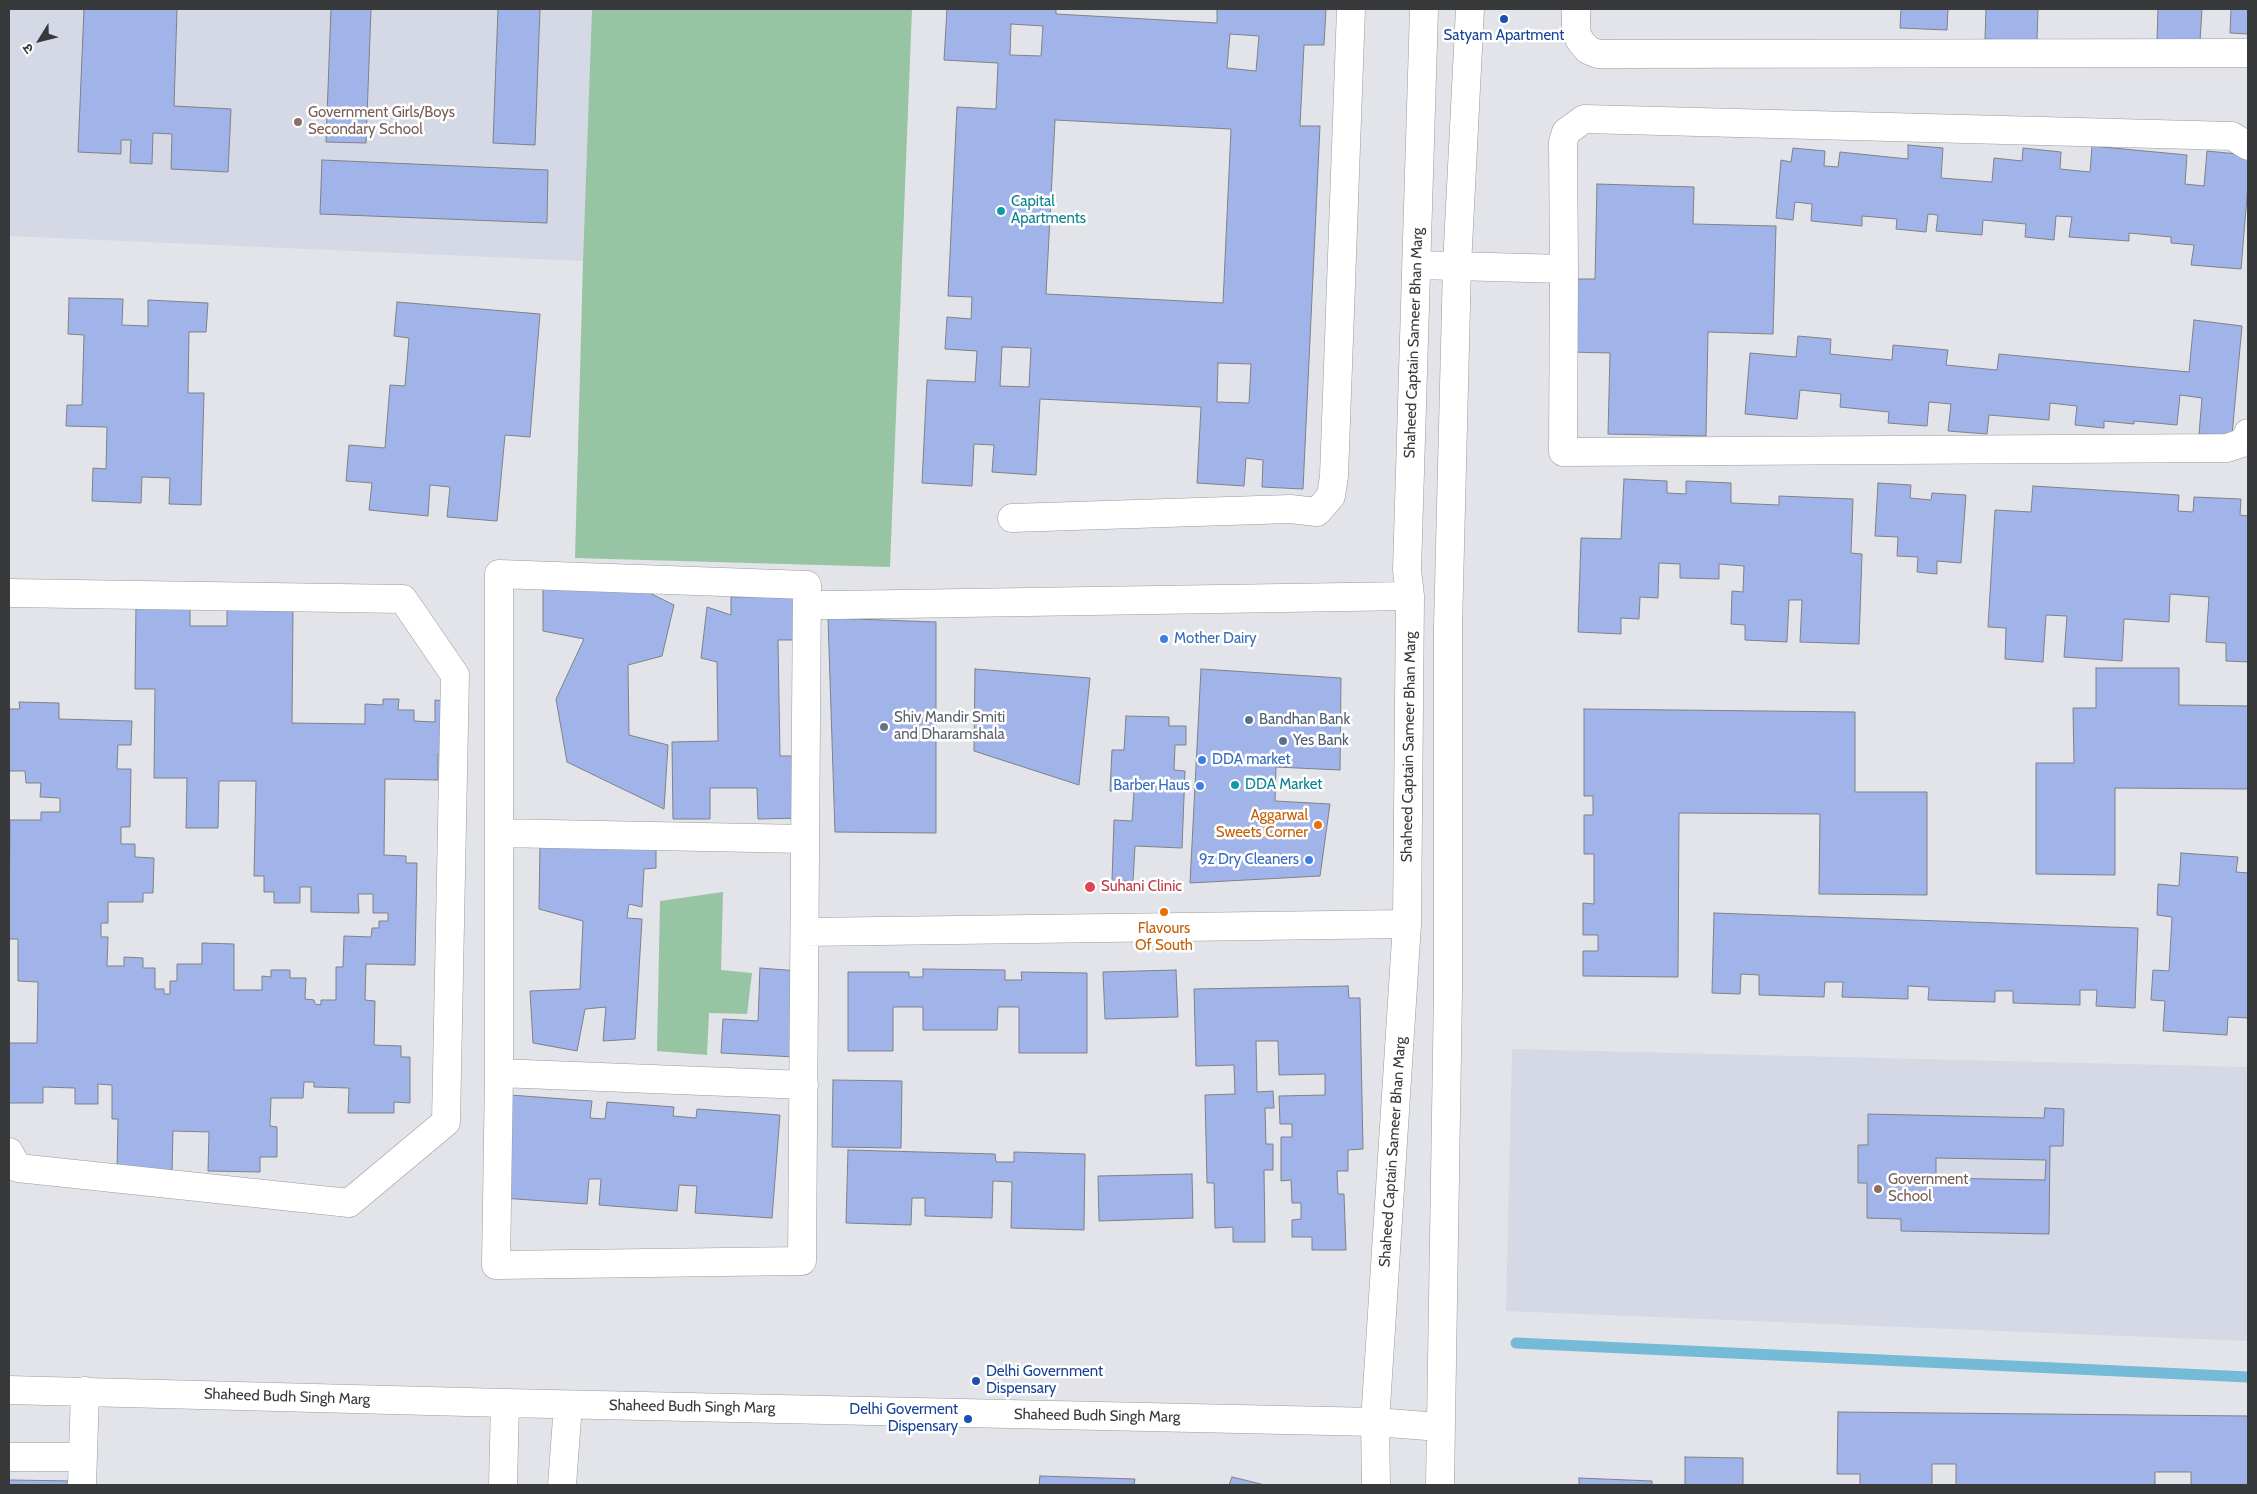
<!DOCTYPE html>
<html>
<head>
<meta charset="utf-8">
<style>
	body { margin:0 }
	#map { position:relative; width:2257px; height:1494px; overflow:hidden; background:#e2e4e9; font-family:Cabin,"Noto Sans Devanagari",sans-serif }
	canvas { display:block }
	.frame { position:absolute; inset:0; border:10px solid #38393b; pointer-events:none }
	.north { position:absolute; left:15px; top:15px; width:50px; height:50px; -webkit-text-stroke:4px #fff; paint-order:stroke; rotate:234deg; font-size:14px; font-weight:700; line-height:20px; text-align:center; color:#38393b }
	.north::after { content:''; display:block; margin:auto; width:18px; height:22px; background:#38393b; clip-path:polygon(50% 0,100% 100%,50% 72%,0 100%) }
</style>
</head>
<body>
<div id="map">
<canvas width="2257" height="1494"></canvas>
<div class="frame"></div>
<div class="north">उ</div>
</div>
<script>
const c = document.querySelector('canvas').getContext('2d');
c.lineJoin = 'round';
function paint(path, color) { c.fillStyle = color; c.fill(path, 'evenodd'); }
const poly = rows => new Path2D(rows.map(r => 'M' + r).join(''));
function trace(path, color, width, dash) { c.strokeStyle = color; c.lineWidth = width; c.lineCap = dash ? 'butt' : 'round'; c.setLineDash(dash || []); c.stroke(path); }
function label(font, color, halo, rows, align = 'center') {
  c.font = font + ' Cabin,sans-serif'; c.lineWidth = 5; c.setLineDash([]); c.textBaseline = 'middle'; c.strokeStyle = halo; c.fillStyle = color; for (const [text, x, y, turn = 0] of rows) {
    c.save(); c.translate(x, y); c.rotate((+turn || 0) * Math.PI / 180); c.textAlign = isNaN(turn) ? turn : align; if (halo) c.strokeText(text, 0, 0); c.fillText(text, 0, 0); c.restore();
  }
}
paint(poly([
	[9,9,592,9,583,261,9,236],
	[1512,1049,2248,1067,2248,1341,1506,1311]
]), '#d4d9e5');
paint(poly([
	[592,9,912,9,890,567,575,558,583,261],
	[723,892,721,970,752,973,747,1014,709,1013,707,1055,657,1051,660,901]
]), '#97c4a2');
trace(poly([
	[1516,1343,2248,1377]
]), '#75bad6', 11);
const building = poly([
	[84,9,177,9,174,106,231,109,228,172,171,169,172,134,153,133,152,164,130,163,131,140,121,140,121,154,78,152,84,9],
	[331,9,371,9,366,143,326,142,331,9],
	[498,9,540,9,535,145,493,143,498,9],
	[947,9,1056,9,1056,14,1217,23,1217,9,1326,9,1324,45,1304,45,1300,126,1320,126,1303,489,1262,487,1263,460,1246,458,1244,486,1197,483,1201,407,1040,399,1036,475,992,472,994,445,974,444,972,486,922,483,927,380,975,382,977,351,945,349,947,317,971,319,972,297,948,296,957,107,996,109,998,63,944,60,947,9],
	[1011,24,1043,26,1041,56,1010,55,1011,24],
	[1230,34,1259,36,1256,71,1227,68,1230,34],
	[1055,120,1231,129,1223,303,1046,294,1055,120],
	[1002,347,1031,348,1029,387,1000,386,1002,347],
	[1218,363,1251,364,1249,403,1217,402,1218,363],
	[1901,9,1948,9,1947,30,1900,28,1901,9],
	[1986,9,2038,9,2037,41,1985,39,1986,9],
	[2158,9,2202,9,2200,41,2157,40,2158,9],
	[2231,9,2248,9,2248,34,2230,33,2231,9],
	[1908,145,1943,148,1941,178,1992,182,1994,158,2022,161,2023,148,2061,152,2060,169,2090,172,2092,146,2187,155,2185,184,2204,186,2207,151,2248,155,2248,185,2241,269,2191,265,2194,245,2171,243,2171,237,2129,233,2129,241,2069,237,2072,217,2056,216,2054,240,2025,237,2026,224,1983,220,1982,235,1936,231,1938,215,1928,214,1926,232,1896,229,1897,219,1862,216,1862,226,1811,221,1812,204,1795,202,1793,220,1776,218,1781,160,1791,162,1793,148,1825,151,1824,166,1838,167,1840,152,1908,159,1908,145],
	[322,160,548,170,547,223,320,214,322,160],
	[1597,184,1694,187,1693,224,1776,226,1773,334,1708,332,1706,436,1608,434,1610,353,1570,352,1572,279,1595,279,1597,184],
	[69,298,123,299,122,325,148,326,148,300,208,303,206,332,189,332,188,393,204,393,201,505,169,504,170,478,142,477,141,503,92,501,93,468,106,469,107,427,66,426,67,405,82,405,84,335,68,334,69,298],
	[397,302,540,314,530,437,505,435,497,521,447,517,450,487,430,485,428,516,369,510,372,483,346,481,349,445,385,448,390,385,405,386,409,338,394,336,397,302],
	[2194,320,2242,326,2232,435,2199,434,2202,398,2180,395,2177,425,2134,421,2134,424,2104,421,2104,428,2075,425,2077,406,2050,403,2049,420,1989,415,1987,434,1948,431,1951,404,1929,402,1927,426,1888,423,1889,412,1840,407,1841,394,1800,390,1797,419,1745,414,1750,353,1796,357,1798,336,1831,339,1830,354,1892,360,1893,345,1948,350,1946,365,1997,370,1999,354,2189,372,2194,320],
	[1624,479,1667,481,1667,493,1686,494,1686,481,1731,483,1731,503,1779,505,1779,496,1853,499,1851,553,1862,554,1859,644,1800,642,1802,600,1789,600,1787,642,1745,640,1745,625,1731,624,1732,591,1743,592,1744,566,1719,564,1719,579,1680,578,1680,564,1659,563,1658,598,1640,597,1639,619,1621,618,1621,634,1578,632,1581,538,1621,539,1624,479],
	[1878,483,1911,485,1910,498,1931,500,1932,493,1966,495,1961,563,1937,561,1937,574,1917,572,1918,557,1897,556,1898,537,1875,536,1878,483],
	[2033,486,2179,495,2178,511,2193,512,2194,497,2241,499,2240,515,2248,516,2248,662,2226,661,2226,643,2206,642,2209,597,2170,594,2169,622,2124,619,2122,661,2064,657,2067,616,2046,615,2043,662,2005,659,2006,628,1988,627,1995,510,2031,512,2033,486],
	[543,581,629,583,674,605,662,656,628,665,629,735,668,745,664,809,567,762,556,699,584,639,543,631,543,581],
	[801,596,801,640,778,640,780,756,803,756,804,818,758,819,757,788,710,788,710,819,673,819,672,742,718,741,717,662,701,658,707,607,731,615,731,597,801,596],
	[136,605,190,606,190,626,227,626,227,610,293,611,292,723,365,724,365,704,383,705,383,699,399,699,398,710,414,710,414,721,435,722,435,700,448,701,448,753,438,754,438,780,385,779,384,855,406,856,406,863,417,863,415,965,366,964,365,1000,375,1001,374,1045,401,1046,401,1057,410,1057,410,1103,394,1102,394,1113,348,1113,349,1088,314,1087,314,1082,304,1082,303,1098,271,1098,270,1126,277,1127,277,1157,260,1157,260,1172,208,1171,209,1132,173,1131,172,1171,117,1170,118,1119,112,1119,112,1085,98,1084,98,1104,75,1104,75,1088,43,1087,43,1103,9,1103,9,1043,37,1043,38,982,18,981,18,939,9,939,10,820,41,820,41,812,60,812,60,798,40,797,41,783,26,783,25,771,9,771,9,709,20,709,19,702,59,703,59,719,132,721,131,745,118,745,117,769,131,769,130,827,121,827,121,844,135,844,135,857,154,858,153,893,143,893,143,902,108,902,108,923,101,923,101,937,108,937,107,966,124,966,124,957,143,958,143,968,155,968,155,989,164,989,164,994,170,994,170,981,177,981,177,964,202,964,202,943,234,944,234,990,262,990,262,976,271,977,271,970,290,970,290,978,306,978,305,999,314,1000,315,1004,321,1005,321,1000,336,1000,336,967,343,967,344,936,371,937,372,928,379,928,379,921,388,921,388,913,373,913,373,894,358,894,359,913,311,912,311,887,300,887,300,903,274,903,274,892,264,892,264,876,254,876,256,781,219,781,218,828,186,828,187,778,154,778,155,689,135,689,136,605],
	[828,618,936,622,936,833,835,832,828,618],
	[2096,668,2179,668,2179,705,2248,706,2248,789,2115,788,2115,875,2036,874,2036,763,2074,763,2073,708,2096,708,2096,668],
	[975,669,1090,678,1079,785,974,751,975,669],
	[1201,669,1341,678,1340,770,1276,767,1275,801,1330,804,1320,876,1190,883,1201,669],
	[1584,709,1855,712,1855,792,1927,792,1927,895,1819,894,1820,814,1679,813,1678,977,1583,976,1583,951,1598,951,1598,935,1583,935,1583,903,1594,904,1594,854,1584,854,1584,815,1593,815,1593,796,1584,796,1584,709],
	[1126,716,1169,717,1169,726,1186,726,1186,745,1175,745,1174,770,1185,771,1182,848,1135,846,1133,881,1112,881,1114,820,1132,821,1134,792,1110,791,1112,750,1124,750,1126,716],
	[656,838,656,868,644,869,642,907,629,904,627,918,642,919,635,1039,603,1041,606,1007,585,1009,577,1051,533,1043,530,991,580,989,583,921,539,909,540,842,656,838],
	[2181,853,2238,857,2236,872,2248,873,2248,1018,2228,1017,2227,1035,2163,1031,2165,1001,2151,1000,2153,970,2169,971,2172,917,2157,915,2158,884,2179,886,2181,853],
	[1714,913,2138,928,2135,1008,2096,1006,2097,990,2080,990,2080,1005,2013,1003,2013,991,1995,991,1995,1002,1928,1000,1929,987,1908,986,1908,999,1842,997,1843,982,1825,982,1824,997,1759,995,1759,975,1741,974,1740,994,1712,993,1714,913],
	[760,968,798,971,794,1057,721,1053,723,1019,758,1021,760,968],
	[923,969,1005,970,1005,980,1022,980,1021,972,1087,973,1087,1053,1019,1053,1019,1007,998,1007,997,1030,923,1030,923,1007,893,1007,893,1051,848,1051,848,972,909,972,909,977,923,977,923,969],
	[1176,970,1178,1017,1105,1019,1103,972,1176,970],
	[1348,986,1349,998,1360,998,1363,1149,1348,1150,1348,1171,1337,1171,1338,1194,1344,1194,1346,1250,1312,1250,1312,1237,1292,1237,1292,1220,1301,1219,1301,1203,1292,1203,1291,1180,1281,1181,1281,1137,1292,1137,1292,1124,1280,1124,1279,1096,1325,1095,1325,1074,1279,1075,1278,1041,1256,1041,1257,1092,1273,1091,1274,1108,1265,1108,1266,1144,1273,1144,1273,1170,1264,1170,1265,1242,1233,1242,1233,1227,1215,1228,1214,1183,1207,1183,1205,1095,1235,1094,1234,1065,1196,1066,1194,989,1348,986],
	[833,1080,902,1081,901,1148,832,1147,833,1080],
	[510,1095,592,1101,590,1118,605,1119,607,1102,674,1107,673,1116,696,1118,697,1109,780,1115,772,1218,695,1213,697,1186,679,1185,677,1211,599,1205,601,1179,589,1179,587,1204,502,1198,510,1095],
	[2045,1108,2064,1109,2063,1146,2050,1146,2049,1234,1901,1231,1901,1219,1867,1218,1867,1183,1858,1183,1858,1145,1868,1145,1868,1114,2044,1118,2045,1108],
	[1936,1158,2046,1160,2045,1180,1936,1178,1936,1158],
	[848,1150,995,1154,996,1162,1014,1162,1014,1152,1085,1154,1084,1230,1011,1228,1012,1182,993,1181,992,1218,925,1216,925,1198,912,1198,911,1225,846,1223,848,1150],
	[1192,1174,1193,1218,1099,1221,1098,1176,1192,1174],
	[1838,1412,2248,1416,2248,1485,2191,1485,2191,1472,2155,1472,2155,1485,1956,1485,1956,1464,1932,1464,1932,1485,1860,1485,1860,1474,1837,1474,1838,1412],
	[1685,1457,1743,1458,1743,1485,1661,1485,1685,1485,1685,1457],
	[1040,1476,1135,1479,1134,1485,1039,1485,1040,1476],
	[1232,1477,1265,1485,1229,1485,1232,1477],
	[1579,1478,1652,1481,1652,1485,1579,1485,1579,1478],
	[9,1480,76,1481,76,1485,9,1485,9,1480]
]);
paint(building, '#a1b4ea');
trace(building, '#7f8186', 1);
const minor = poly([
	[1576,9,1576,33,1581,42,1588,50,1598,54,2248,53],
	[1417,265,1564,269,1563,452,2227,448,2239,444,2246,439,2248,433],
	[1564,269,1563,142,1566,132,1584,119,2232,136,2248,146],
	[1012,518,1290,509,1317,512,1331,496,1334,476,1351,9],
	[499,574,807,585,802,1261,496,1265,499,1073,499,574],
	[9,593,403,599,455,675,446,1122,349,1203,18,1168,9,1152],
	[807,608,818,605,835,605,1410,596],
	[499,833,805,839],
	[805,932,1407,924],
	[499,1073,804,1085],
	[9,1390,505,1403,1375,1422,1440,1427],
	[9,1457,83,1457],
	[82,1485,85,1391],
	[503,1485,505,1403],
	[562,1485,568,1405],
	[1376,1485,1375,1422,1407,924,1410,596,1407,570,1424,9],
	[1440,1485,1448,991,1448,627,1457,266,1470,9]
]);
trace(minor, '#989a9f', 29);
trace(minor, '#fff', 28);
for (const [x, y, r, color] of [
	[1504,19,5,"#1a4fb4"],
	[298,122,5,"#8d6e63"],
	[1001,211,5,"#0f9aa8"],
	[1164,639,5,"#3f7fe0"],
	[1249,720,5,"#5c6f8a"],
	[884,727,5,"#6b7280"],
	[1283,741,5,"#5c6f8a"],
	[1202,760,5,"#3f7fe0"],
	[1235,785,5,"#0f9aa8"],
	[1200,786,5,"#3f7fe0"],
	[1318,825,5,"#e8710a"],
	[1309,860,5,"#3f7fe0"],
	[1090,887,6,"#e0444e"],
	[1164,912,5,"#e8710a"],
	[1878,1189,5,"#8d6e63"],
	[976,1381,5,"#1a4fb4"],
	[968,1419,5,"#1a4fb4"]
]) { const dot = new Path2D(); dot.arc(x, y, r, 0, 2 * Math.PI); c.fillStyle = color; c.fill(dot); trace(dot, '#fff', 2); }
label('15px', '#164399', '#fff', [
	["Satyam Apartment",1504,36],
	["Delhi Government",986,1372,"left"],
	["Dispensary",986,1389,"left"],
	["Delhi Goverment",958,1410,"right"],
	["Dispensary",958,1427,"right"]
]);
label('15px', '#785e54', '#fff', [
	["Government Girls/Boys",308,113],
	["Secondary School",308,130],
	["Government",1888,1180],
	["School",1888,1197]
], 'left');
label('15px', '#0d838f', '#fff', [
	["Capital",1011,202],
	["Apartments",1011,219],
	["DDA Market",1245,785]
], 'left');
label('15px', '#38393b', '#fff', [
	["Shaheed Captain Sameer Bhan Marg",1414,343,-88],
	["Shaheed Captain Sameer Bhan Marg",1409,747,-89],
	["Shaheed Captain Sameer Bhan Marg",1393,1152,-86],
	["Shaheed Budh Singh Marg",287,1397,2],
	["Shaheed Budh Singh Marg",692,1407,1],
	["Shaheed Budh Singh Marg",1097,1416,1]
]);
label('15px', '#366cbe', '#fff', [
	["Mother Dairy",1174,639],
	["DDA market",1212,760],
	["Barber Haus",1190,786,"right"],
	["9z Dry Cleaners",1299,860,"right"]
], 'left');
label('15px', '#5b616d', '#fff', [
	["Shiv Mandir Smiti",894,718],
	["and Dharamshala",894,735]
], 'left');
label('15px', '#4e5e75', '#fff', [
	["Bandhan Bank",1259,720],
	["Yes Bank",1293,741]
], 'left');
label('15px', '#c56008', '#fff', [
	["Aggarwal",1308,816],
	["Sweets Corner",1308,833],
	["Flavours",1164,929,"center"],
	["Of South",1164,946,"center"]
], 'right');
label('15px', '#be3a42', '#fff', [
	["Suhani Clinic",1101,887]
], 'left');
</script>
</body>
</html>
